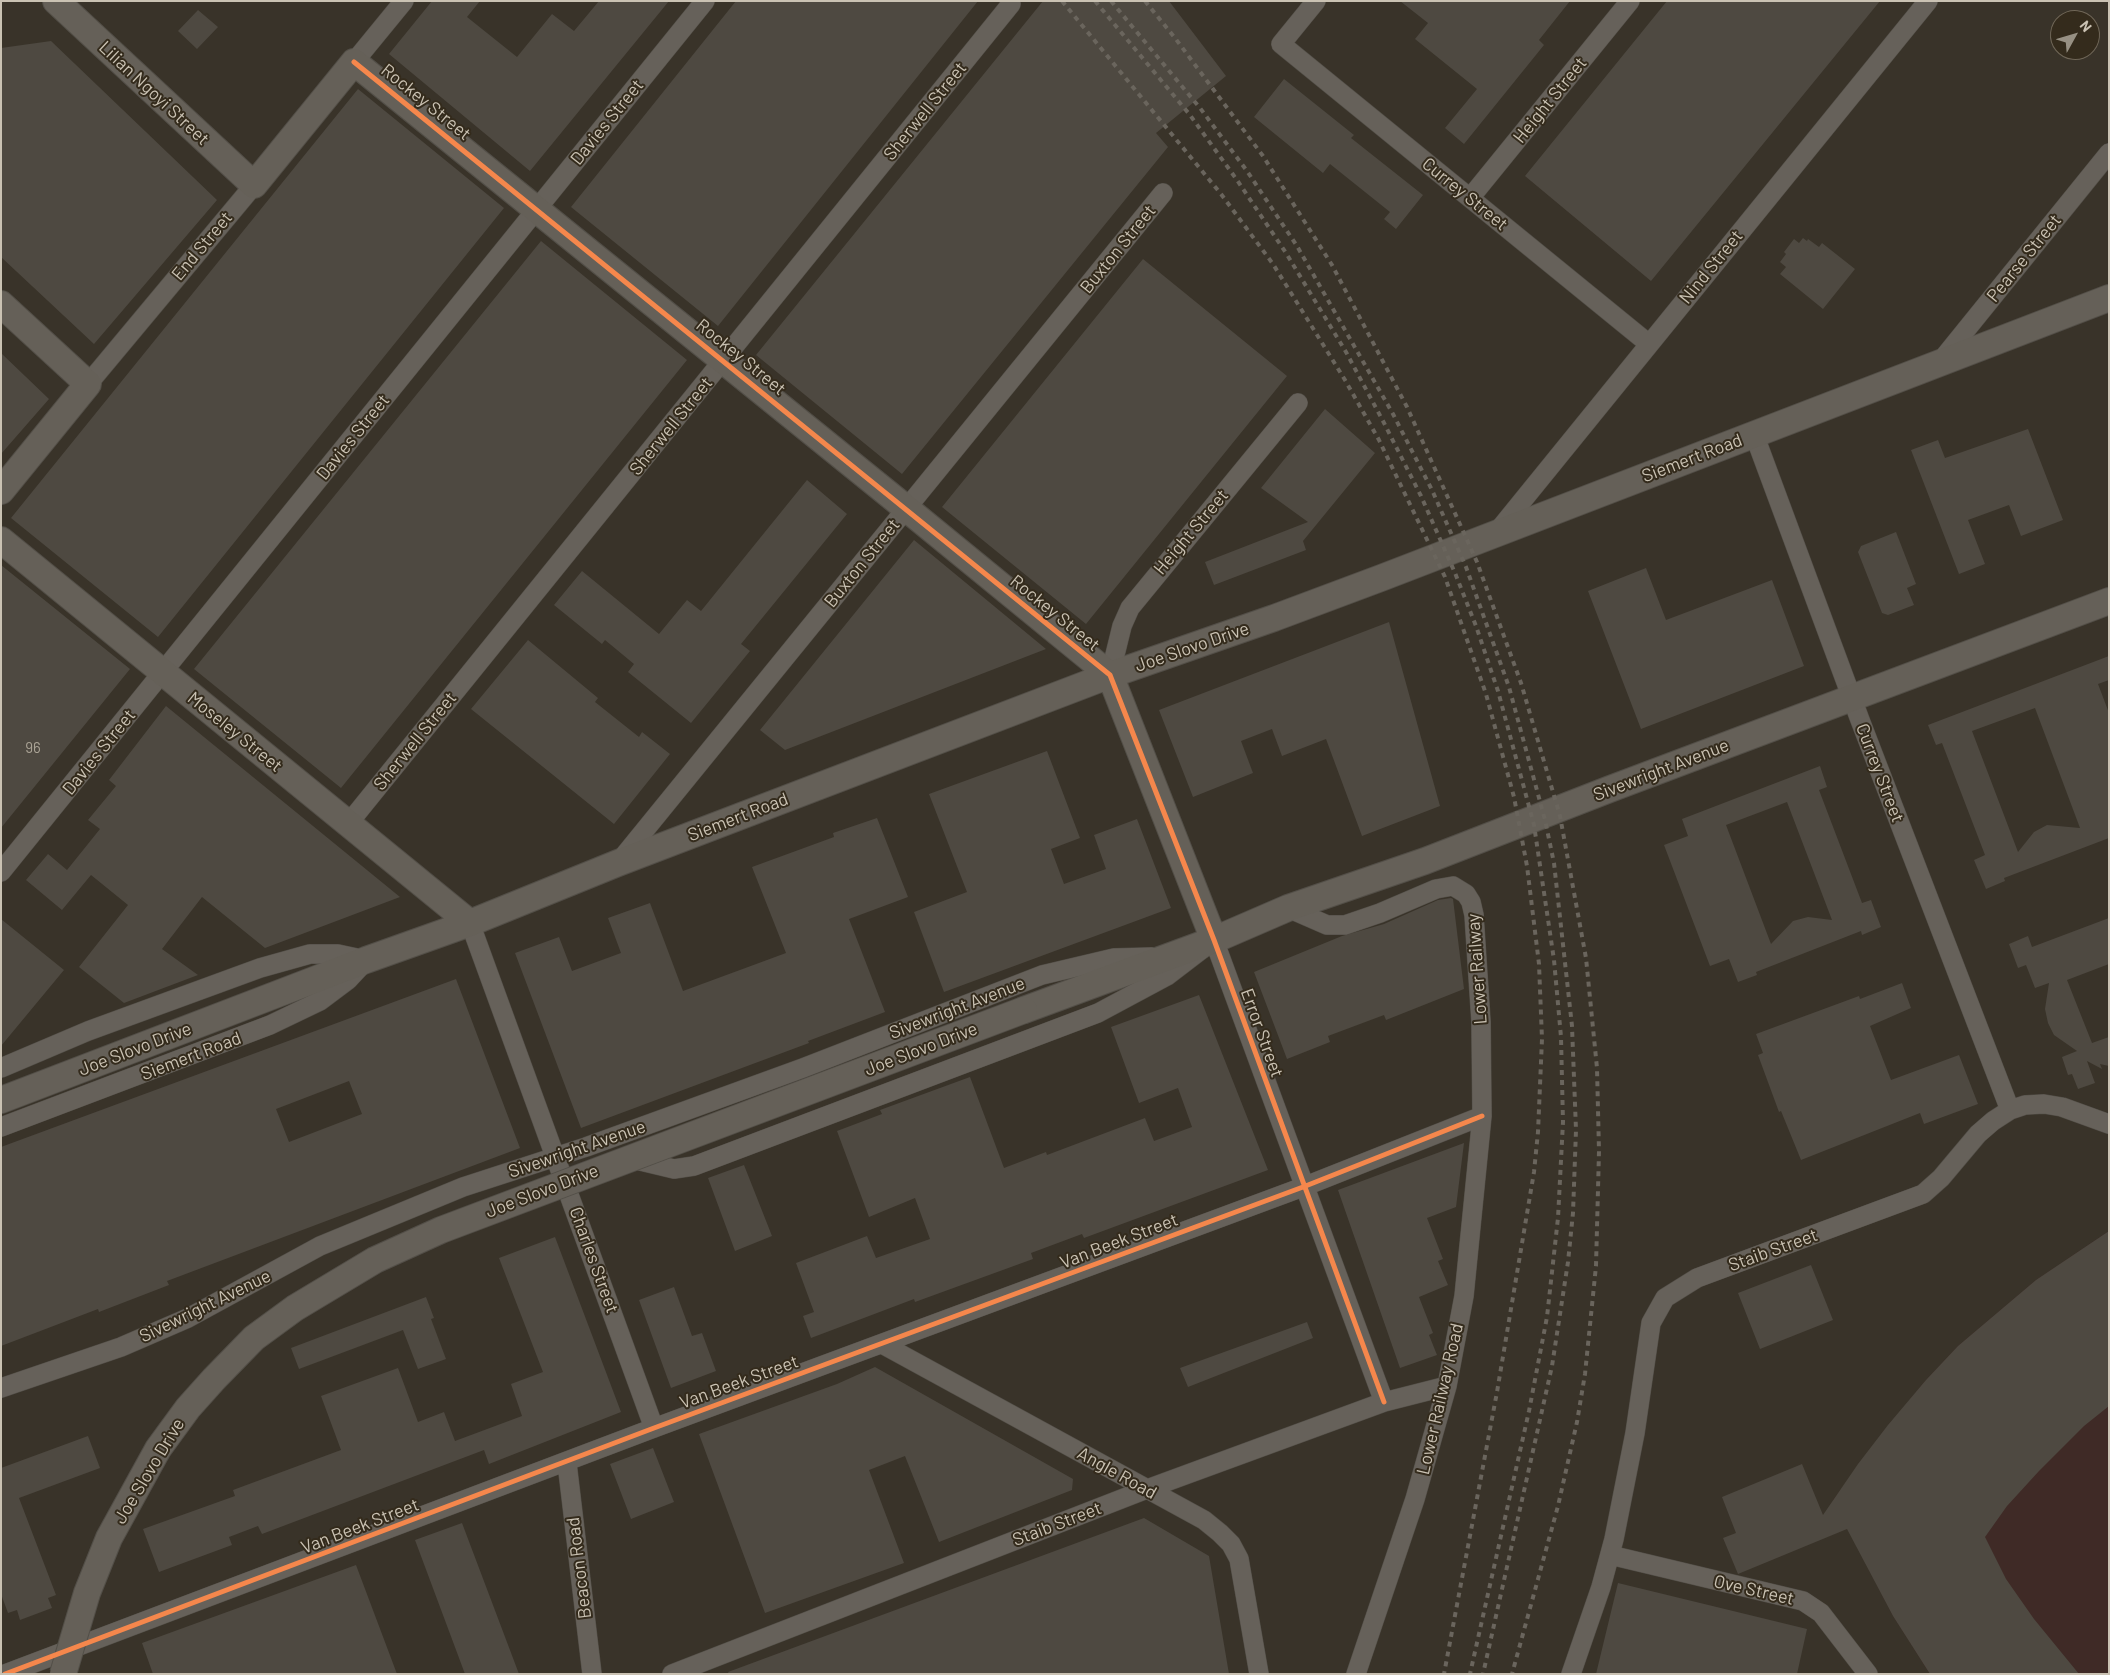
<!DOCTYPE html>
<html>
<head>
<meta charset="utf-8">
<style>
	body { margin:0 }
	#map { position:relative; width:2110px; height:1675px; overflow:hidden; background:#393329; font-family:Barlow,sans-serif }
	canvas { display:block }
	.frame { position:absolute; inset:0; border:2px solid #cac2b3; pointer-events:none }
	.north { position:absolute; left:2050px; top:10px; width:50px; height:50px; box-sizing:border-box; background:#342b1c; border:1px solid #706758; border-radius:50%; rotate:51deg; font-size:14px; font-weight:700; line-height:20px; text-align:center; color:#cac2b3 }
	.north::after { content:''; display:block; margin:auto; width:18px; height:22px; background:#979083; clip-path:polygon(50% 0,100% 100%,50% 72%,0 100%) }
</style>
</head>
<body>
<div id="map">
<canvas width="2110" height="1675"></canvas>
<div class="frame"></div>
<div class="north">N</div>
</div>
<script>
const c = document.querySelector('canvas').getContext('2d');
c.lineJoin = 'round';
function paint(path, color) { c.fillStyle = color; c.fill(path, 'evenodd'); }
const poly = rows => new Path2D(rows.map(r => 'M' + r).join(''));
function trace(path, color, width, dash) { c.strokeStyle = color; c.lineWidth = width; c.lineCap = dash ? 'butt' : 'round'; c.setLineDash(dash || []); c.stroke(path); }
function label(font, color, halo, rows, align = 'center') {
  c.font = font + ' Barlow,sans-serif'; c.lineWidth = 4; c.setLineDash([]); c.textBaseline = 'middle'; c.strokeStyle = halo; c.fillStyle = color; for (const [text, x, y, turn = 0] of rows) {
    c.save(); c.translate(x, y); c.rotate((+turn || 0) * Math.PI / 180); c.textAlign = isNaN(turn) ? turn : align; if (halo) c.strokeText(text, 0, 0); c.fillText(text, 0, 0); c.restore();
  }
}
paint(poly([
	[2109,1231,2109,1674,1930,1674,1893,1616,1833,1500,1889,1425,1926,1380,1958,1346,2036,1280]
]), '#3f2a26');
paint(poly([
	[432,1,480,1,467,17,517,57,552,14,574,31,599,1,669,1,530,171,389,54],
	[736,1,978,1,718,326,571,207],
	[1043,1,1169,1,1226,76,1156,133,1168,147,902,474,756,355],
	[1400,1,1570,1,1539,40,1544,45,1464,144,1445,128,1477,89,1415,39,1428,23],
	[1667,1,1880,1,1651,281,1525,176],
	[198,10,218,27,197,49,178,31],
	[51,41,217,200,94,344,1,257,1,48],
	[1284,79,1354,135,1351,138,1423,195,1396,229,1384,219,1390,212,1330,164,1323,173,1254,117],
	[358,89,504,208,158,637,11,518],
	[1803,238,1807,241,1808,239,1819,247,1822,243,1855,269,1823,309,1780,274,1786,267,1780,262,1786,254,1784,252,1794,239,1799,243],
	[541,241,687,360,341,788,194,669],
	[1143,259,1287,376,1086,624,942,507],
	[1,353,49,399,1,454],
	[1325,409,1375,453,1303,541,1306,550,1214,585,1205,562,1308,522,1261,488],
	[2028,429,2063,520,2021,536,2009,505,1968,520,1985,564,1959,574,1911,450,1938,440,1945,458],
	[807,480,847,514,741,644,750,651,691,723,628,672,634,664,605,640,602,644,554,605,582,571,659,634,687,600,701,611],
	[1896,532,1916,584,1907,588,1914,605,1888,615,1882,613,1858,552,1861,546],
	[914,540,1046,649,785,750,760,730],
	[1,565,130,669,1,828],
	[1646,568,1666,620,1772,580,1804,666,1641,729,1588,591],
	[1389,622,1440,806,1362,836,1326,739,1282,756,1272,729,1241,741,1253,773,1193,797,1159,710],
	[528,640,598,698,595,702,639,737,642,732,670,754,614,824,471,709],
	[2109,656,2109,680,2098,684,2109,713,2109,838,2004,878,2005,881,1986,889,1974,860,1985,855,1942,743,1936,745,1928,725],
	[2035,708,2080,828,2047,825,2034,832,2018,852,1972,731],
	[166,706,400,897,265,948,202,897,162,949,198,975,124,1003,79,967,128,905,91,875,62,910,26,880,48,854,67,870,100,829,88,820,116,786,109,780],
	[1047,751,1080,838,1051,849,1064,884,1106,869,1094,835,1137,819,1171,908,944,992,914,912,967,892,929,794],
	[1820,766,1827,787,1819,790,1862,903,1871,900,1881,927,1862,935,1861,931,1756,972,1757,975,1738,982,1729,959,1710,966,1664,845,1688,836,1682,819],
	[1787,802,1832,920,1808,917,1793,921,1771,944,1726,825],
	[877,818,908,897,849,919,885,1012,808,1041,809,1043,581,1128,515,953,559,937,572,971,621,953,608,918,650,903,683,991,786,953,752,867,834,837,833,833],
	[1451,898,1453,899,1464,989,1386,1020,1384,1015,1328,1036,1330,1042,1287,1059,1254,972,1342,936,1384,924,1438,900],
	[2109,918,2109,964,2067,980,2092,1043,2109,1037,2109,1066,2100,1064,2102,1069,2087,1061,2095,1083,2078,1089,2072,1074,2068,1075,2062,1057,2077,1051,2054,1035,2048,1023,2045,1009,2049,983,2035,988,2026,965,2018,968,2009,944,2028,936,2032,947],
	[1,919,64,970,1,1046],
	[456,979,520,1148,167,1281,169,1285,99,1312,98,1309,1,1346,1,1147],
	[349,1081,362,1114,289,1142,276,1109],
	[1902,983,1911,1008,1870,1026,1891,1080,1959,1055,1978,1104,1924,1124,1920,1113,1801,1160,1781,1111,1779,1112,1758,1055,1763,1053,1756,1034,1859,996,1860,999],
	[1199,995,1268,1170,1084,1238,1082,1234,1031,1253,1033,1259,915,1302,914,1299,811,1338,803,1316,814,1312,796,1263,867,1236,876,1258,930,1239,915,1198,869,1217,837,1131,882,1114,880,1110,970,1077,1004,1168,1046,1152,1047,1155,1145,1118,1154,1141,1192,1127,1178,1088,1139,1103,1111,1027],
	[1464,1143,1456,1207,1427,1218,1443,1259,1438,1261,1448,1285,1419,1297,1433,1333,1429,1335,1437,1355,1400,1368,1338,1190],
	[744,1165,772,1236,735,1251,708,1178],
	[2109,1231,2109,1406,2084,1426,2039,1471,2007,1506,1985,1537,2006,1579,2034,1619,2079,1674,1930,1674,1893,1616,1847,1529,1738,1574,1723,1538,1736,1533,1722,1497,1802,1464,1823,1515,1858,1464,1888,1425,1926,1380,1958,1346,2036,1280],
	[555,1237,621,1412,489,1464,484,1450,262,1534,258,1526,229,1537,232,1545,159,1572,143,1529,235,1496,233,1490,341,1450,321,1396,398,1368,418,1422,444,1412,455,1441,522,1416,511,1384,543,1372,499,1258],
	[1811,1265,1833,1320,1760,1349,1738,1293],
	[674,1287,692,1336,702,1333,716,1371,671,1388,639,1300],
	[426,1297,434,1318,431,1319,446,1359,418,1369,403,1330,299,1369,291,1348],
	[1307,1322,1313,1338,1188,1387,1180,1368],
	[875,1367,1073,1479,1072,1490,939,1542,905,1456,869,1470,904,1563,765,1613,699,1434,837,1384],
	[88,1436,100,1468,19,1498,56,1595,48,1598,52,1608,20,1620,17,1610,8,1613,1,1594,1,1468],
	[653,1448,674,1502,631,1519,610,1464],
	[1144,1518,1209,1556,1229,1674,729,1674,728,1672],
	[462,1523,519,1674,465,1674,415,1540],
	[356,1565,397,1674,153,1674,142,1643],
	[1618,1583,1807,1629,1797,1674,1596,1674]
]), '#4e4941');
const street = poly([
	[1316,1,1281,44,1649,344],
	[354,62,404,1],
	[1470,198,1630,1],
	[1940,362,2109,153],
	[88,384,254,185],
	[1754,434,1860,720,2010,1110],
	[1497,532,1928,1],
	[1110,675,1122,626,1130,608,1298,403],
	[348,824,1011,4],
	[618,863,1163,193],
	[1,872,705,1],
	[1288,908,1327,925,1345,925,1380,913,1436,889,1453,886,1466,894,1471,902,1474,915,1481,1022,1482,1116,1464,1296,1447,1386,1415,1499,1356,1674],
	[470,923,654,1428],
	[1,1068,88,1031,260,968,310,954,338,954,366,960],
	[1,1127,270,1025,320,1001,348,980,362,965],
	[628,1158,674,1169,694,1166,1098,1013,1167,976,1214,940,1384,1402],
	[882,1344,1204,1520,1220,1533,1231,1544,1239,1559,1259,1674],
	[1,1388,121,1347,188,1318,320,1246,463,1187,586,1147,803,1068,1042,975,1114,958,1152,957],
	[567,1463,592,1674],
	[1610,1555,1803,1601,1821,1613,1868,1674],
	[5,1674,654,1428,1303,1187,1482,1116],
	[672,1674,1147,1489,1384,1402,1447,1386],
	[1571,1674,1601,1587,1614,1539,1635,1433,1651,1323,1665,1298,1697,1278,1923,1194,1941,1178,1978,1134,1993,1121,2010,1110,2025,1105,2044,1104,2062,1107,2109,1124]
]);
const secondary = poly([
	[56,1,254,185,354,62,907,509,1110,675,1214,940],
	[1,304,88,384,1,491],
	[1,540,470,923],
	[1024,1010,1214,940,1288,908,1425,861,1610,789,2109,601],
	[1,1100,366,960,470,923,618,863,1110,675,1274,618,1381,578,2109,298]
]);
trace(street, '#534f48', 20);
trace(secondary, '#534f48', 28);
trace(street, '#66615a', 19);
trace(secondary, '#656058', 26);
trace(poly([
	[1062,1,1221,194,1273,264,1345,380,1379,440,1445,577,1486,694,1514,797,1527,866,1539,964,1542,1039,1538,1132,1534,1172,1497,1392,1444,1674],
	[1095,1,1190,115,1237,180,1286,253,1346,352,1383,421,1421,496,1455,573,1476,626,1498,691,1534,825,1554,960,1561,1037,1563,1122,1558,1218,1547,1317,1529,1411,1470,1674],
	[1111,1,1200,108,1247,171,1297,246,1393,414,1432,490,1466,567,1509,687,1545,820,1554,863,1572,1026,1576,1130,1573,1213,1568,1262,1552,1366,1483,1674],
	[1145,1,1175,38,1263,156,1332,265,1407,407,1477,562,1521,683,1560,816,1586,958,1597,1068,1599,1151,1596,1266,1585,1374,1577,1422,1558,1506,1512,1674]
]), '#6a655d', 4, [5, 5]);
const secondaryBridge = poly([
	[63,1674,87,1593,109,1538,158,1449,188,1408,214,1379,254,1338,295,1308,375,1260,441,1230,1024,1010]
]);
trace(secondaryBridge, '#534f48', 28, []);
trace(secondaryBridge, '#656058', 26);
trace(poly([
	[354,62,1110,675,1214,940,1384,1402],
	[5,1674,654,1428,1303,1187,1482,1116]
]), '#f5874c', 5);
label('15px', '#aba496', null, [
	["96",33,748]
]);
label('18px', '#cac2b3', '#342b1c', [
	["Lilian Ngoyi Street",154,93,43],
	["Height Street",1550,100,-51],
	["Rockey Street",426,102,39],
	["Sherwell Street",925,111,-51],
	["Davies Street",607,122,-51],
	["Currey Street",1465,194,39],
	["End Street",202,246,-50],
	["Buxton Street",1118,249,-51],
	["Pearse Street",2024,258,-51],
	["Nind Street",1711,267,-51],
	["Rockey Street",741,357,39],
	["Sherwell Street",671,426,-51],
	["Davies Street",353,437,-51],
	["Siemert Road",1692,458,-21],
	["Height Street",1191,532,-50],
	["Buxton Street",862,563,-51],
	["Rockey Street",1055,613,39],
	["Joe Slovo Drive",1192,647,-19],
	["Moseley Street",235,732,39],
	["Sherwell Street",415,741,-51],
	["Davies Street",99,752,-51],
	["Sivewright Avenue",1661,770,-21],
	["Currey Street",1880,773,69],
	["Siemert Road",738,817,-21],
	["Lower Railway",1477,969,-94],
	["Sivewright Avenue",957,1008,-21],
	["Error Street",1262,1033,70],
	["Joe Slovo Drive",135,1049,-21],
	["Joe Slovo Drive",921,1049,-21],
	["Siemert Road",191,1056,-21],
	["Sivewright Avenue",577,1149,-19],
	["Joe Slovo Drive",542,1191,-21],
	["Van Beek Street",1119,1241,-21],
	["Staib Street",1773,1250,-20],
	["Charles Street",594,1260,70],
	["Sivewright Avenue",205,1306,-26],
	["Van Beek Street",739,1382,-20],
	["Lower Railway Road",1440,1399,-77],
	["Joe Slovo Drive",149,1471,-59],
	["Angle Road",1117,1473,29],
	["Staib Street",1057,1524,-21],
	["Van Beek Street",360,1526,-21],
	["Beacon Road",579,1568,-97],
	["Ove Street",1754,1590,13]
]);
</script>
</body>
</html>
